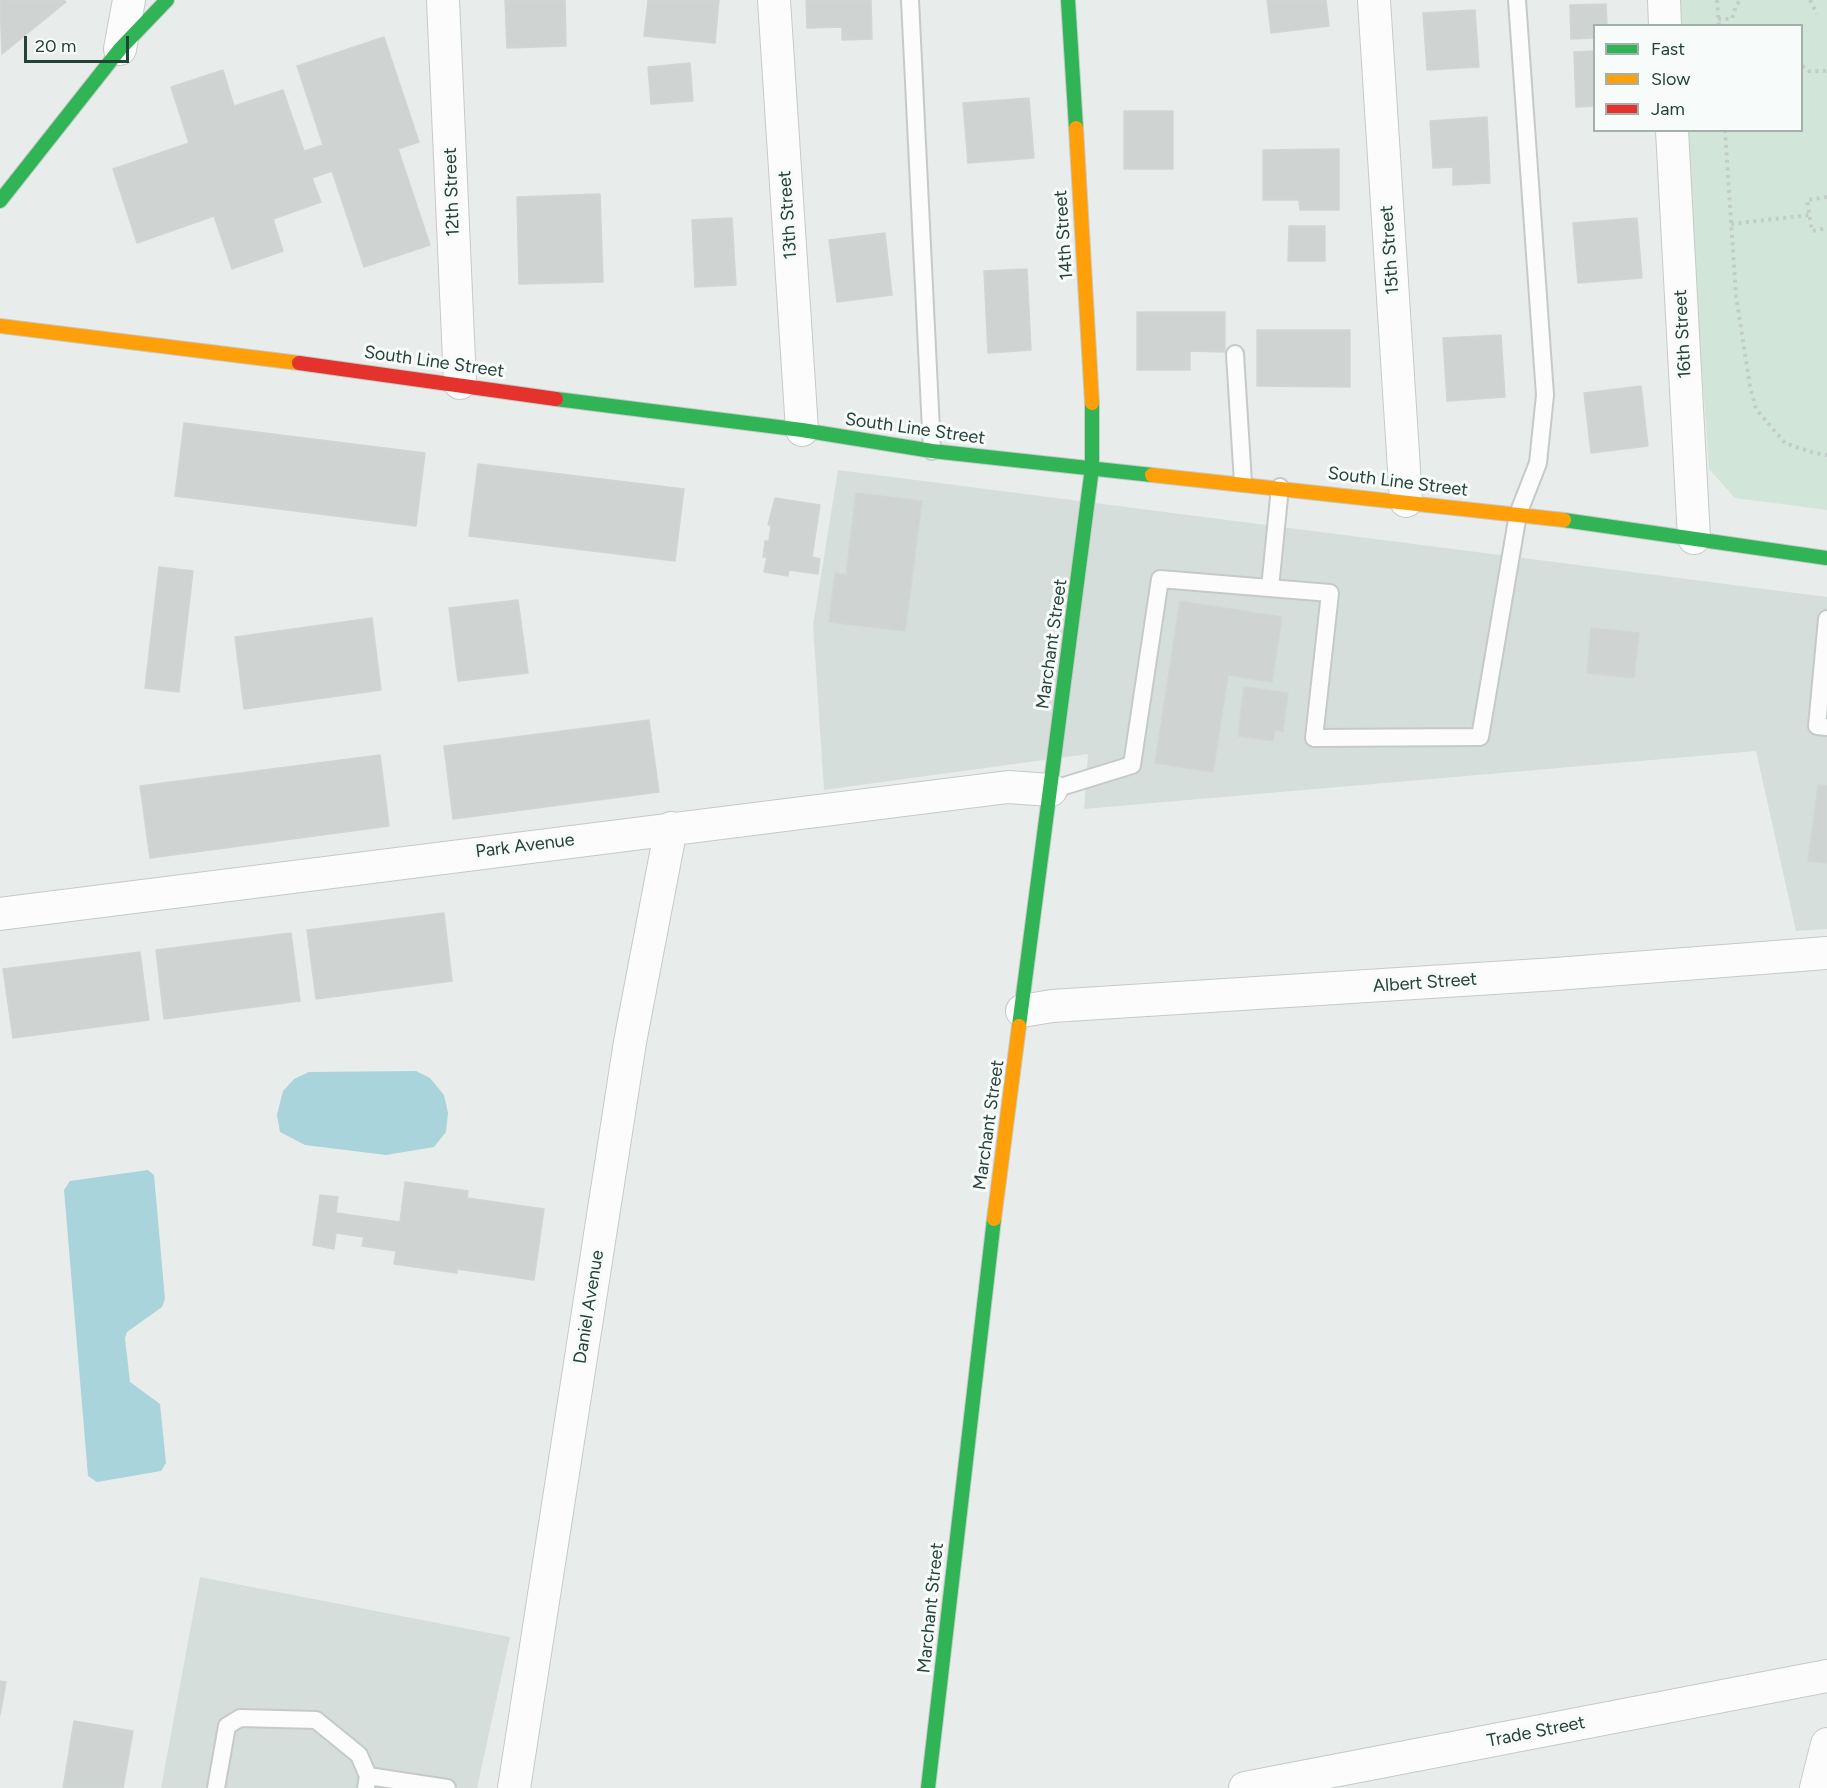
<!DOCTYPE html>
<html>
<head>
<meta charset="utf-8">
<style>
	body { margin:0 }
	#map { position:relative; width:1827px; height:1788px; overflow:hidden; background:#e8edeb; font-family:Figtree,sans-serif }
	canvas { display:block }
	.legend { position:absolute; left:1593px; top:24px; width:210px; height:108px; box-sizing:border-box; background:#f7fbf9; border:2px solid #a3b1ad; margin:0; padding:8px 10px; list-style:none; font-size:18px; color:#24423a }
	.legend li { display:flex; align-items:center; gap:12px; height:30px }
	.legend b { width:30px; border:2px solid #a3b1ad }
	.scale { position:absolute; left:24px; top:36px; width:105px; height:27px; box-sizing:border-box; border:3px solid #24423a; border-top:0; padding-left:8px; font-size:18px; line-height:21px; white-space:nowrap; color:#24423a; -webkit-text-stroke:4px #f7fbf9; paint-order:stroke }
</style>
</head>
<body>
<div id="map">
<canvas width="1827" height="1788"></canvas>
<ul class="legend">
<li><b style="height:8px;background:#30b455"></b>Fast</li>
<li><b style="height:8px;background:#ff9f0a"></b>Slow</li>
<li><b style="height:8px;background:#e5322d"></b>Jam</li>
</ul>
<div class="scale">20 m</div>
</div>
<script>
const c = document.querySelector('canvas').getContext('2d');
c.lineJoin = 'round';
function paint(path, color) { c.fillStyle = color; c.fill(path, 'evenodd'); }
const poly = rows => new Path2D(rows.map(r => 'M' + r).join(''));
function trace(path, color, width, dash) { c.strokeStyle = color; c.lineWidth = width; c.lineCap = dash ? 'butt' : 'round'; c.setLineDash(dash || []); c.stroke(path); }
function label(font, color, halo, rows, align = 'center') {
  c.font = font + ' Figtree,sans-serif'; c.lineWidth = 6; c.setLineDash([]); c.textBaseline = 'middle'; c.strokeStyle = halo; c.fillStyle = color; for (const [text, x, y, turn = 0] of rows) {
    c.save(); c.translate(x, y); c.rotate((+turn || 0) * Math.PI / 180); c.textAlign = isNaN(turn) ? turn : align; if (halo) c.strokeText(text, 0, 0); c.fillText(text, 0, 0); c.restore();
  }
}
paint(poly([
	[838,470,1827,597,1827,929,1796,931,1756,751,1084,809,1088,754,824,790,813,625],
	[200,1577,510,1637,477,1788,161,1788]
]), '#d6dedb');
paint(poly([
	[1678,0,1827,0,1827,510,1735,498,1709,469,1685,131,1802,130,1802,26,1679,25]
]), '#d1e6d8');
paint(poly([
	[416,1071,430,1078,444,1095,448,1113,446,1132,434,1147,386,1155,305,1145,280,1132,277,1115,283,1091,294,1079,309,1072],
	[148,1170,154,1175,165,1299,162,1307,127,1332,125,1338,130,1382,160,1404,166,1463,161,1471,97,1482,88,1476,64,1190,70,1181]
]), '#a9d4db');
const building = poly([
	[0,0,64,0,66,2,2,54,0,0],
	[505,0,565,0,566,46,507,48,505,0],
	[648,0,719,0,715,43,644,36,648,0],
	[806,0,871,0,872,39,842,40,842,27,807,28,806,0],
	[1267,0,1326,0,1329,26,1271,33,1267,0],
	[1606,4,1607,26,1594,26,1594,38,1571,39,1570,5,1606,4],
	[1475,10,1479,67,1427,70,1423,13,1475,10],
	[384,37,419,142,398,149,430,245,364,267,332,171,312,178,321,202,273,219,283,251,232,269,214,216,137,243,113,169,189,143,171,87,223,70,234,106,283,90,304,151,323,145,297,66,384,37],
	[1594,51,1594,106,1576,107,1574,52,1594,51],
	[690,63,693,101,651,104,648,67,690,63],
	[1029,98,1034,158,968,163,963,103,1029,98],
	[1124,111,1173,111,1173,169,1124,169,1124,111],
	[1487,117,1490,183,1453,185,1453,167,1433,168,1430,121,1487,117],
	[1339,149,1339,210,1300,210,1299,200,1263,200,1263,150,1339,149],
	[600,194,603,282,519,284,517,197,600,194],
	[732,218,736,285,695,287,692,220,732,218],
	[1637,218,1642,278,1578,283,1573,223,1637,218],
	[1289,226,1325,226,1325,261,1288,261,1289,226],
	[885,233,892,295,837,302,829,240,885,233],
	[1027,269,1031,350,988,353,984,271,1027,269],
	[1137,312,1225,312,1225,352,1190,351,1190,370,1137,370,1137,312],
	[1257,330,1350,330,1350,387,1257,386,1257,330],
	[1501,335,1505,397,1447,401,1443,338,1501,335],
	[1641,386,1648,446,1591,453,1584,393,1641,386],
	[184,423,425,453,416,526,175,496,184,423],
	[478,464,684,489,675,561,469,536,478,464],
	[856,493,922,501,905,631,829,622,835,573,846,575,856,493],
	[775,498,820,505,812,557,820,559,818,574,789,570,788,576,764,572,767,557,763,557,765,541,769,541,771,525,768,525,775,498],
	[159,567,193,571,179,692,145,688,159,567],
	[518,600,528,673,458,681,449,608,518,600],
	[1180,601,1282,617,1272,682,1228,675,1213,772,1155,763,1180,601],
	[372,618,381,690,244,709,235,637,372,618],
	[1591,628,1639,633,1634,678,1587,673,1591,628],
	[1244,687,1288,693,1283,732,1275,730,1273,741,1238,736,1244,687],
	[649,720,659,792,453,819,444,746,649,720],
	[380,755,389,826,150,858,140,786,380,755],
	[1818,785,1827,786,1827,863,1808,861,1818,785],
	[444,913,452,981,316,999,307,930,444,913],
	[291,933,300,1001,164,1019,156,950,291,933],
	[140,952,149,1020,13,1038,3,969,140,952],
	[405,1182,468,1191,467,1198,544,1209,534,1280,457,1269,457,1273,394,1264,396,1251,362,1246,364,1237,336,1233,334,1249,313,1245,320,1195,338,1197,336,1213,400,1222,405,1182],
	[0,1681,6,1682,0,1715,0,1681],
	[74,1721,133,1731,123,1788,63,1788,74,1721]
]);
paint(building, '#cfd4d2');
trace(building, '#d1d6d4', 1.5);
const lane = poly([
	[910,0,932,451],
	[1235,354,1243,483],
	[1270,588,1280,487],
	[1827,619,1817,726,1827,727],
	[1051,790,1132,765,1160,579,1330,593,1314,738,1480,737,1518,514,1538,463,1545,395,1517,0],
	[368,1776,447,1788],
	[216,1788,227,1726,240,1718,316,1720,359,1755,368,1776,366,1788]
]);
const street = poly([
	[443,0,460,383],
	[774,0,802,430],
	[1374,0,1406,501],
	[1664,0,1665,26],
	[120,49,129,0],
	[1672,130,1694,538],
	[0,914,1008,787,1051,790],
	[1022,1011,1052,1006,1556,974,1827,953],
	[514,1788,630,1042,671,828],
	[1245,1788,1827,1676],
	[1816,1788,1827,1744]
]);
const fast = poly([
	[1068,0,1076,128],
	[0,201,120,49,167,0],
	[556,399,802,430,932,451,1152,475],
	[1564,520,1827,558],
	[1019,1026,1092,468,1092,403],
	[928,1788,994,1219]
]);
const slow = poly([
	[1076,128,1092,403],
	[0,326,299,363],
	[1152,475,1564,520],
	[994,1219,1019,1026]
]);
const jam = poly([
	[299,363,556,399]
]);
trace(lane, '#c5cac8', 20);
trace(street, '#c5cac8', 34);
trace(fast, '#c3cbc8', 16);
trace(slow, '#c3cbc8', 16);
trace(jam, '#c3cbc8', 16);
trace(poly([
	[1717,0,1719,26],
	[1810,0,1817,14],
	[1718,19,1732,19,1736,5,1741,0],
	[1802,66,1809,71,1827,71],
	[1725,130,1736,296,1750,386,1756,409,1785,443,1814,453,1827,455],
	[1827,197,1807,200,1812,231,1827,228],
	[1731,224,1809,215]
]), '#c3ccca', 4, [3, 4.5]);
trace(lane, '#fcfcfc', 16);
trace(street, '#fcfcfc', 32);
trace(fast, '#30b455', 14);
trace(slow, '#ff9f0a', 14);
trace(jam, '#e5322d', 14);
label('18px', '#24423a', '#f7fbf9', [
	["12th Street",452,192,-92],
	["13th Street",788,215,-94],
	["14th Street",1064,235,-94],
	["15th Street",1390,250,-94],
	["16th Street",1683,334,-93],
	["South Line Street",434,362,8],
	["South Line Street",915,429,8],
	["South Line Street",1398,482,7],
	["Marchant Street",1052,644,-82],
	["Park Avenue",525,846,-7],
	["Albert Street",1425,983,-4],
	["Marchant Street",989,1125,-82],
	["Daniel Avenue",589,1307,-81],
	["Marchant Street",931,1608,-84],
	["Trade Street",1536,1732,-11]
]);
</script>
</body>
</html>
